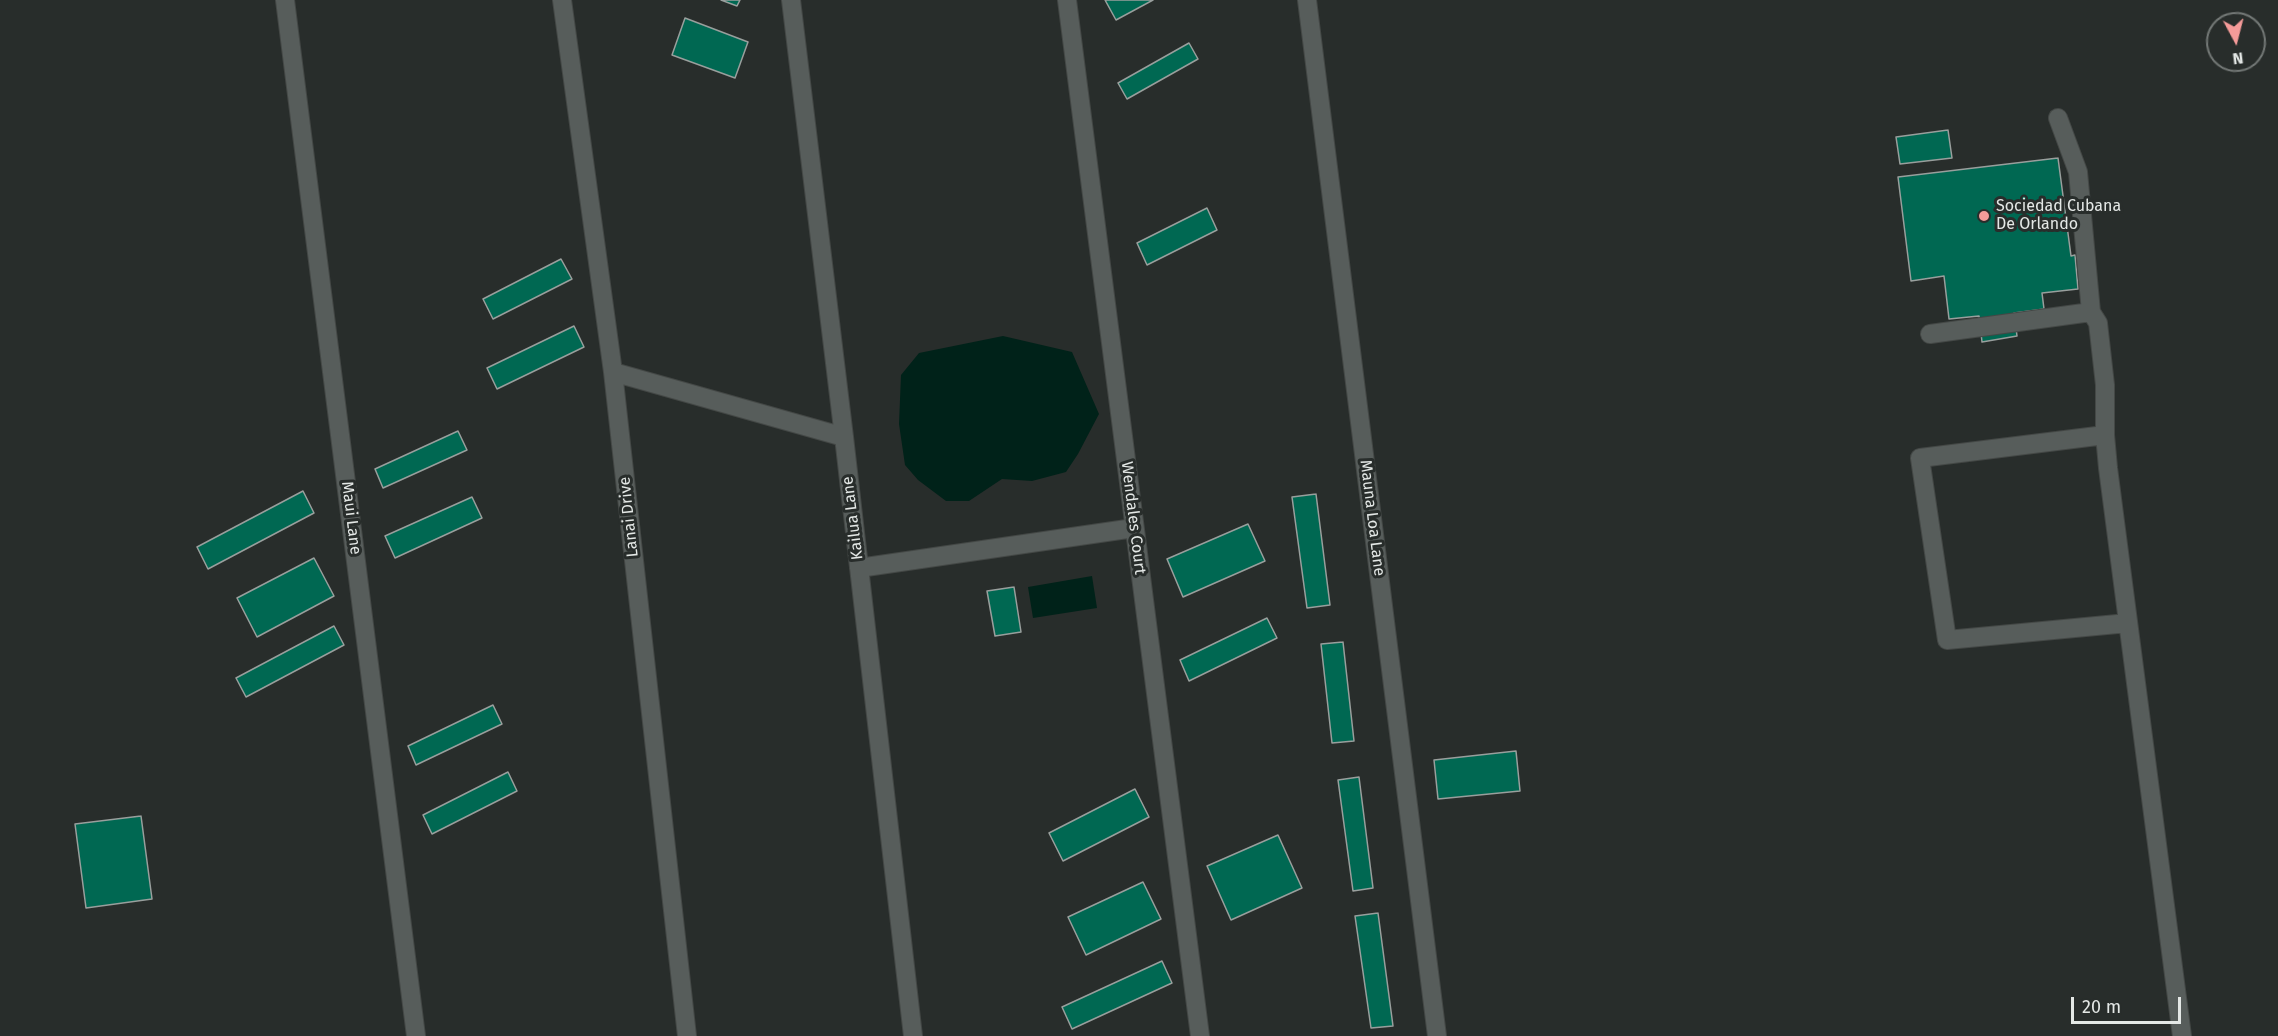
<!DOCTYPE html>
<html>
<head>
<meta charset="utf-8">
<style>
	body { margin:0 }
	#map { position:relative; width:2278px; height:1036px; overflow:hidden; background:#282d2b; font-family:"Fira Sans",sans-serif }
	canvas { display:block }
	.north { position:absolute; left:2206px; top:12px; width:60px; height:60px; box-sizing:border-box; background:#282d2b; border:2px solid #737876; border-radius:50%; rotate:173deg; font-size:16px; font-weight:700; line-height:24px; text-align:center; color:#e4e8e6 }
	.north::after { content:''; display:block; margin:auto; width:21px; height:27px; background:#f59b99; clip-path:polygon(50% 0,100% 100%,50% 72%,0 100%) }
	.scale { position:absolute; left:2071px; top:997px; width:110px; height:27px; box-sizing:border-box; border:3px solid #e4e8e6; border-top:0; padding-left:8px; font-size:18px; line-height:21px; white-space:nowrap; color:#e4e8e6; -webkit-text-stroke:4px #282d2b; paint-order:stroke }
</style>
</head>
<body>
<div id="map">
<canvas width="2278" height="1036"></canvas>
<div class="north">N</div>
<div class="scale">20 m</div>
</div>
<script>
const c = document.querySelector('canvas').getContext('2d');
c.lineJoin = 'round';
function paint(path, color) { c.fillStyle = color; c.fill(path, 'evenodd'); }
const poly = rows => new Path2D(rows.map(r => 'M' + r).join(''));
function trace(path, color, width, dash) { c.strokeStyle = color; c.lineWidth = width; c.lineCap = dash ? 'butt' : 'round'; c.setLineDash(dash || []); c.stroke(path); }
function label(font, color, halo, rows, align = 'center') {
  c.font = font + ' "Fira Sans",sans-serif'; c.lineWidth = 6; c.setLineDash([]); c.textBaseline = 'middle'; c.strokeStyle = halo; c.fillStyle = color; for (const [text, x, y, turn = 0] of rows) {
    c.save(); c.translate(x, y); c.rotate((+turn || 0) * Math.PI / 180); c.textAlign = isNaN(turn) ? turn : align; if (halo) c.strokeText(text, 0, 0); c.fillText(text, 0, 0); c.restore();
  }
}
paint(poly([
	[1003,336,1072,352,1099,414,1078,454,1066,472,1032,481,1002,479,969,501,946,501,918,480,905,465,899,424,901,375,919,353],
	[1092,576,1097,608,1033,618,1028,587]
]), '#002219');
const building = poly([
	[721,0,740,0,737,6,721,0],
	[1105,0,1153,0,1116,20,1105,0],
	[685,18,748,42,735,78,672,55,685,18],
	[1189,43,1198,59,1127,99,1118,83,1189,43],
	[1948,130,1952,158,1900,164,1896,137,1948,130],
	[2058,158,2071,256,2075,255,2078,289,2042,293,2044,309,2014,313,2017,336,1982,342,1979,316,1949,319,1944,276,1911,281,1898,177,2058,158],
	[1207,208,1217,230,1147,265,1137,243,1207,208],
	[561,259,572,279,493,319,483,299,561,259],
	[574,326,584,347,497,389,487,368,574,326],
	[458,431,467,450,383,488,375,469,458,431],
	[303,491,314,513,208,569,197,547,303,491],
	[1316,494,1330,605,1307,608,1292,497,1316,494],
	[472,497,482,518,395,558,385,536,472,497],
	[1248,524,1265,561,1183,597,1167,559,1248,524],
	[314,558,334,596,257,637,237,598,314,558],
	[1014,587,1021,632,995,636,987,591,1014,587],
	[1267,618,1277,638,1189,681,1180,660,1267,618],
	[334,626,344,645,246,697,236,678,334,626],
	[1343,642,1354,741,1332,743,1321,644,1343,642],
	[493,705,502,724,416,765,408,746,493,705],
	[1516,751,1520,791,1438,799,1434,760,1516,751],
	[508,772,517,791,432,834,423,815,508,772],
	[1359,777,1373,888,1353,891,1338,780,1359,777],
	[1135,789,1149,817,1063,861,1049,833,1135,789],
	[141,816,152,899,86,908,75,824,141,816],
	[1278,835,1302,888,1231,920,1207,866,1278,835],
	[1143,882,1161,919,1086,955,1068,917,1143,882],
	[1378,913,1393,1026,1371,1028,1355,916,1378,913],
	[1162,961,1172,983,1072,1029,1062,1007,1162,961]
]);
paint(building, '#006852');
trace(building, '#999f9d', 1.5);
const lane = poly([
	[2058,118,2078,172,2091,312],
	[1930,334,2091,312,2098,323,2105,385,2105,435,2108,468,2182,1036],
	[2105,435,1920,458,1947,640,2128,623]
]);
const street = poly([
	[285,0,416,1036],
	[562,0,613,372,687,1036],
	[791,0,844,437,913,1036],
	[1067,0,1200,1036],
	[1307,0,1437,1036],
	[613,372,844,437],
	[859,568,1134,528]
]);
trace(lane, '#444846', 20);
trace(street, '#444846', 20);
trace(lane, '#575d5b', 18);
trace(street, '#575d5b', 18);
for (const [x, y, r, color] of [
	[1984,216,6,"#f59b99"]
]) { const dot = new Path2D(); dot.arc(x, y, r, 0, 2 * Math.PI); c.fillStyle = color; c.fill(dot); trace(dot, '#282d2b', 2); }
label('16px', '#e4e8e6', '#282d2b', [
	["Sociedad Cubana",1996,207],
	["De Orlando",1996,225]
], 'left');
label('16px', '#e4e8e6', '#282d2b', [
	["Lanai Drive",629,517,-96],
	["Maui Lane",351,518,83],
	["Kailua Lane",853,518,-97],
	["Wendales Court",1133,518,83],
	["Mauna Loa Lane",1372,518,83]
]);
</script>
</body>
</html>
